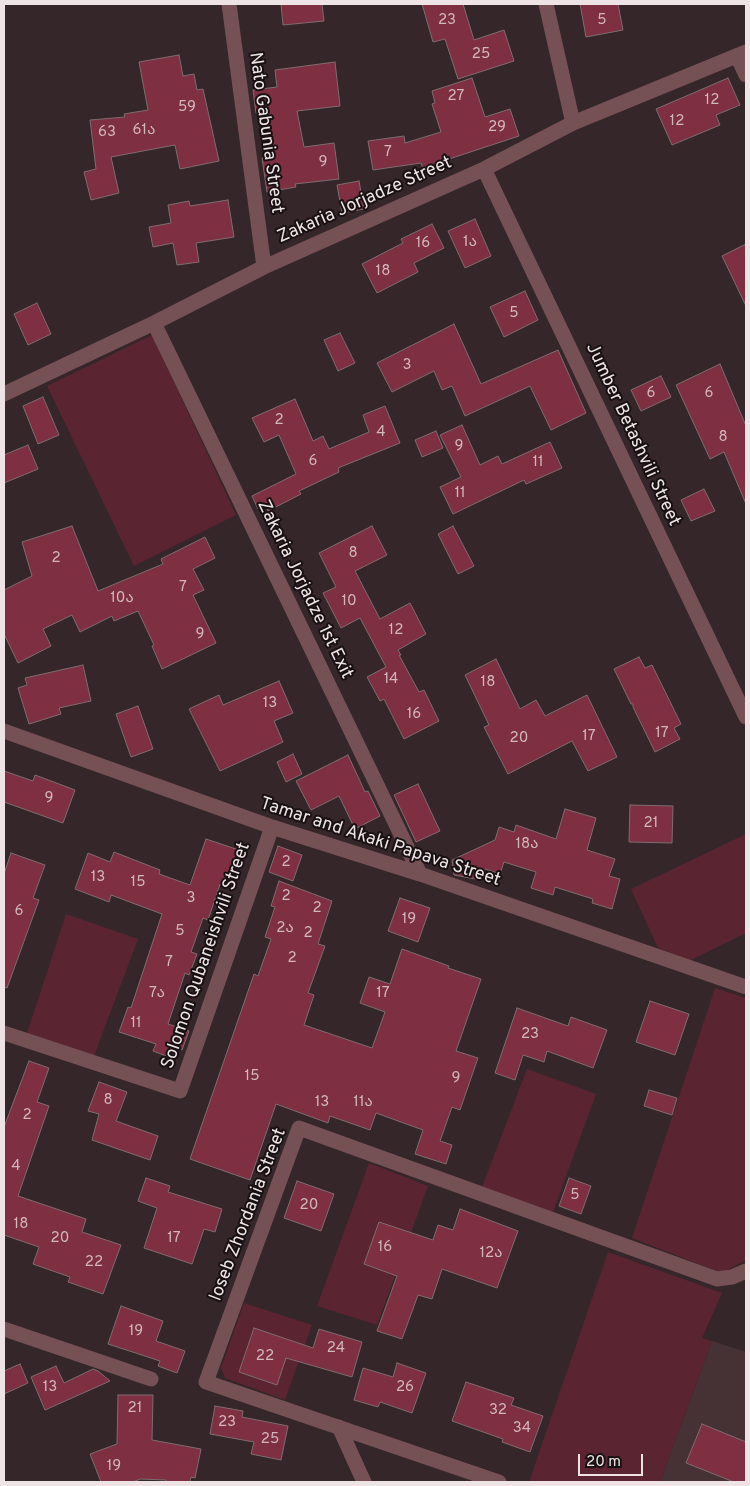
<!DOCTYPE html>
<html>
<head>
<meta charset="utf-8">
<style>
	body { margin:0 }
	#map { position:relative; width:750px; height:1486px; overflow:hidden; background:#352629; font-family:Overpass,sans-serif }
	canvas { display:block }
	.frame { position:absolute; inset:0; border:5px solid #eee4e5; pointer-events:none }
	.scale { position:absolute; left:578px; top:1454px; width:65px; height:22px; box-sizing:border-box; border:2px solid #eee4e5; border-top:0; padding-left:6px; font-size:15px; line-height:18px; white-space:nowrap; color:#eee4e5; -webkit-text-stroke:4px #181112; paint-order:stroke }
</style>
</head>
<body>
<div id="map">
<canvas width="750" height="1486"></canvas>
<div class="frame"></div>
<div class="scale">20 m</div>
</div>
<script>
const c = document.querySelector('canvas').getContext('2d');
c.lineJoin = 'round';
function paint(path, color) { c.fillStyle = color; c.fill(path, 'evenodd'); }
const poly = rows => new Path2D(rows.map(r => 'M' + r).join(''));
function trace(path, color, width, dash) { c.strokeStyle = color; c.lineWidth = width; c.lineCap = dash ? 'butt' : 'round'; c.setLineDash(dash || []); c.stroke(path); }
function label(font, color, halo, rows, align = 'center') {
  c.font = font + ' Overpass,"Noto Sans Georgian",sans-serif'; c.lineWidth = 4; c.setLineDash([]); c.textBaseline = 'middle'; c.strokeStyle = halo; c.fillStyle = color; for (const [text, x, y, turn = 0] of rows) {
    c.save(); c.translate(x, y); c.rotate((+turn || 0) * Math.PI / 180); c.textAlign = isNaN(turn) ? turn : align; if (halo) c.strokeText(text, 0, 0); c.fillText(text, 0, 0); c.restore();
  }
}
paint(poly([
	[712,1341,746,1352,746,1482,660,1482]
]), '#463134');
paint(poly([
	[152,335,236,515,134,566,47,386],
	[746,834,746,933,689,961,658,948,631,889],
	[66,914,138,939,94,1056,27,1033],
	[715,988,746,998,746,1260,722,1273,632,1238],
	[527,1069,596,1094,553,1212,482,1187],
	[369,1163,428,1186,377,1325,317,1306],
	[608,1252,722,1293,702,1338,712,1341,660,1482,529,1482],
	[244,1303,312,1325,285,1400,225,1378,221,1368]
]), '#5a2531');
const building = poly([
	[281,4,322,4,324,21,283,25,281,4],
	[422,4,463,4,474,40,504,30,514,61,458,79,445,39,433,42,422,4],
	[580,4,618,4,623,30,586,37,580,4],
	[179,55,183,76,194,74,197,90,203,89,219,161,180,169,175,145,111,157,119,193,91,200,84,172,96,169,90,120,125,117,124,114,148,110,139,62,179,55],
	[335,62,340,106,297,111,304,147,334,143,339,179,295,184,296,187,267,192,262,158,273,157,265,112,256,113,253,90,277,87,275,70,335,62],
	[472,78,485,117,510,109,519,136,443,161,444,165,424,171,421,163,373,170,368,141,404,136,405,143,441,132,432,104,435,103,432,91,472,78],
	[728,78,740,105,716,115,720,125,672,145,656,109,728,78],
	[359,181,364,209,342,213,337,185,359,181],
	[228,200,234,237,196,243,199,262,177,265,173,243,153,247,149,227,171,223,168,205,189,201,190,206,228,200],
	[475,219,491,256,465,268,448,231,475,219],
	[432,224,444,248,414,263,418,272,377,293,362,264,403,243,401,239,432,224],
	[746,244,746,306,722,256,746,244],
	[525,291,538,320,504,337,490,307,525,291],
	[37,303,51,334,28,345,14,314,37,303],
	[454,324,481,384,558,350,586,413,551,430,530,386,465,416,452,386,442,390,434,371,392,392,377,363,454,324],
	[340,333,355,363,338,371,324,340,340,333],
	[720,364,746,426,746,504,724,452,710,459,676,385,720,364],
	[661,376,671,397,641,411,631,390,661,376],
	[43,397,59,435,38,444,23,406,43,397],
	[295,399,313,441,323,436,329,449,369,432,363,415,385,406,400,443,338,468,339,472,299,491,301,494,268,511,266,506,258,509,252,496,296,474,279,435,264,442,252,418,295,399],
	[462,425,480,465,498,456,502,464,550,442,562,468,526,484,524,480,453,514,440,487,461,477,440,435,462,425],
	[436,431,443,448,422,457,415,440,436,431],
	[28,445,38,469,4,483,4,455,28,445],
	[704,489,715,511,691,521,681,500,704,489],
	[72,526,98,591,163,564,161,559,205,537,215,558,193,569,204,590,193,595,216,643,162,669,152,646,154,645,138,611,114,621,112,616,80,632,72,615,43,629,51,646,18,663,4,634,4,590,32,576,22,542,72,526],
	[372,526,387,555,355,571,380,619,410,603,426,634,398,650,401,655,399,655,419,692,424,690,439,721,404,739,384,699,380,701,367,677,386,667,360,618,341,628,323,593,336,587,319,553,372,526],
	[453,526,474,566,458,574,438,534,453,526],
	[639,657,645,668,652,665,681,724,674,728,680,739,655,752,633,707,633,704,631,704,614,669,639,657],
	[496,659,520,709,536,700,545,716,587,695,617,757,588,771,572,741,508,774,484,727,489,725,465,675,496,659],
	[83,665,91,701,59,708,61,714,29,724,18,688,27,685,25,678,83,665],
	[279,681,293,713,274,721,283,742,220,771,189,709,219,695,223,705,279,681],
	[138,706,153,749,131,757,116,714,138,706],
	[293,754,302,774,286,782,277,762,293,754],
	[348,755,365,792,368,791,380,816,355,829,339,796,311,810,296,781,348,755],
	[4,771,33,781,35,775,75,790,63,823,4,802,4,771],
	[418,784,440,831,416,842,394,795,418,784],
	[630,805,673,806,672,843,629,842,630,805],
	[565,809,596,818,587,850,615,859,609,876,620,879,612,909,592,903,593,899,555,887,553,895,531,888,536,872,504,862,500,874,485,869,481,880,454,875,452,860,495,840,499,827,514,832,516,825,556,839,565,809],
	[206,839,239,850,226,886,220,884,208,920,203,918,191,952,197,954,189,975,185,973,168,1024,189,1031,182,1050,173,1047,169,1057,153,1051,156,1044,119,1032,128,1007,131,1008,162,914,111,895,109,902,75,889,88,853,110,862,114,852,160,870,159,874,190,885,206,839],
	[278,846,302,855,293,881,269,872,278,846],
	[11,853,45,865,33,898,39,900,7,988,4,987,4,874,11,853],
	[279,881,332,901,318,944,325,946,308,993,314,995,304,1025,372,1048,385,1012,360,1003,369,977,390,984,402,949,449,966,448,968,481,979,456,1051,478,1058,460,1110,452,1107,440,1141,452,1145,446,1164,415,1154,423,1130,376,1113,370,1130,330,1116,328,1123,276,1104,250,1180,190,1159,254,974,258,976,271,939,265,937,275,907,271,906,279,881],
	[400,898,430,908,418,942,388,931,400,898],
	[650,1001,689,1014,675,1055,636,1042,650,1001],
	[517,1008,568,1026,571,1017,607,1030,593,1068,547,1051,544,1062,523,1055,515,1080,495,1073,517,1008],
	[29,1061,49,1068,37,1102,49,1106,18,1196,86,1219,82,1232,121,1245,103,1294,68,1282,70,1277,33,1264,39,1247,4,1235,4,1127,29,1061],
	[99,1082,127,1092,116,1121,158,1136,150,1160,92,1140,99,1114,88,1111,99,1082],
	[649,1090,677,1098,672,1115,644,1106,649,1090],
	[146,1178,170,1186,168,1192,222,1209,215,1232,204,1229,192,1264,144,1248,157,1208,138,1201,146,1178],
	[569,1178,591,1186,581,1214,559,1206,569,1178],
	[297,1181,334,1194,321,1231,284,1218,297,1181],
	[460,1209,518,1231,497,1288,442,1269,432,1299,418,1295,402,1339,377,1331,397,1276,364,1264,379,1222,433,1240,438,1225,453,1230,460,1209],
	[121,1306,163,1321,156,1341,185,1351,177,1373,158,1366,160,1361,108,1344,121,1306],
	[254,1328,313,1348,319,1329,362,1342,352,1377,286,1358,277,1385,239,1372,254,1328],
	[397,1363,426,1373,412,1413,380,1402,378,1407,354,1400,363,1368,393,1377,397,1363],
	[20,1364,28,1383,4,1394,4,1371,20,1364],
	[56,1366,64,1383,93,1369,98,1371,110,1381,45,1410,31,1377,56,1366],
	[466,1382,514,1398,511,1405,543,1416,530,1452,502,1442,503,1439,452,1421,466,1382],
	[118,1395,153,1395,152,1440,201,1449,195,1478,191,1477,190,1482,166,1482,166,1480,140,1479,133,1482,101,1482,90,1454,117,1444,118,1395],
	[215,1406,243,1411,242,1417,288,1426,281,1460,251,1454,254,1442,210,1434,215,1406],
	[702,1424,746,1442,746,1482,734,1482,686,1463,702,1424]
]);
paint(building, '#7e2f42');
trace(building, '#7e6d6f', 1);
trace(poly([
	[229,4,264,267],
	[546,4,573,123],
	[737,56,746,75],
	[484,169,746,717],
	[154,323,420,874],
	[4,394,154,323,264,267,484,169,573,123,746,52],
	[4,731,272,827,420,874,746,987],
	[4,1033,180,1091,272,827],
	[4,1329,151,1379],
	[339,1427,364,1482],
	[499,1482,206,1382,299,1128,717,1279,732,1277,746,1271]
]), '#755156', 15);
label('15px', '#d2b7bc', null, [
	["23",447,21],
	["5",602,21],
	["25",481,55],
	["27",456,97],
	["12",712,101],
	["59",187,108],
	["12",677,122],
	["29",497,128],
	["61ა",144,131],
	["63",107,133],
	["7",388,153],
	["9",323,163],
	["1ა",470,243],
	["16",423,244],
	["18",383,272],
	["5",514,314],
	["3",407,366],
	["6",651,394],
	["6",709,394],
	["2",279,421],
	["4",381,433],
	["8",723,438],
	["9",459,447],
	["6",313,462],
	["11",538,463],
	["11",460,494],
	["8",353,554],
	["2",56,559],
	["7",183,588],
	["10ა",122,599],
	["10",349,602],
	["12",396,631],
	["9",200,635],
	["14",391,680],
	["18",488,683],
	["13",270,704],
	["16",414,715],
	["17",662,734],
	["17",589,737],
	["20",519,739],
	["9",49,799],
	["21",651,824],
	["18ა",527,845],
	["2",286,863],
	["13",98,878],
	["15",138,883],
	["2",286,897],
	["3",191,899],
	["2",317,909],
	["6",19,912],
	["19",409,920],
	["2ა",285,929],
	["5",180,932],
	["2",308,934],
	["2",292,959],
	["7",169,963],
	["7ა",157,994],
	["17",383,994],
	["11",136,1024],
	["23",530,1035],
	["15",252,1077],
	["9",456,1079],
	["8",108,1101],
	["13",322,1103],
	["11ა",363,1103],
	["2",27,1116],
	["4",16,1167],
	["5",575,1196],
	["20",309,1206],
	["18",21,1225],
	["20",60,1239],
	["17",174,1239],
	["16",385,1248],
	["12ა",491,1254],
	["22",94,1263],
	["19",136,1332],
	["24",336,1349],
	["22",265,1357],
	["13",50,1388],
	["26",405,1388],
	["21",135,1409],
	["32",498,1411],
	["23",227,1423],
	["34",522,1429],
	["25",270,1440],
	["19",114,1467]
]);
label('18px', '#eee4e5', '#181112', [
	["Nato Gabunia Street",265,133,82],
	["Zakaria Jorjadze Street",365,201,-24],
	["Jumber Betashvili Street",632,435,65],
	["Zakaria Jorjadze 1st Exit",304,590,64],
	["Tamar and Akaki Papava Street",380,843,18],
	["Solomon Qubaneishvili Street",207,956,-71],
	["Ioseb Zhordania Street",249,1215,-69]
]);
</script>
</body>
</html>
